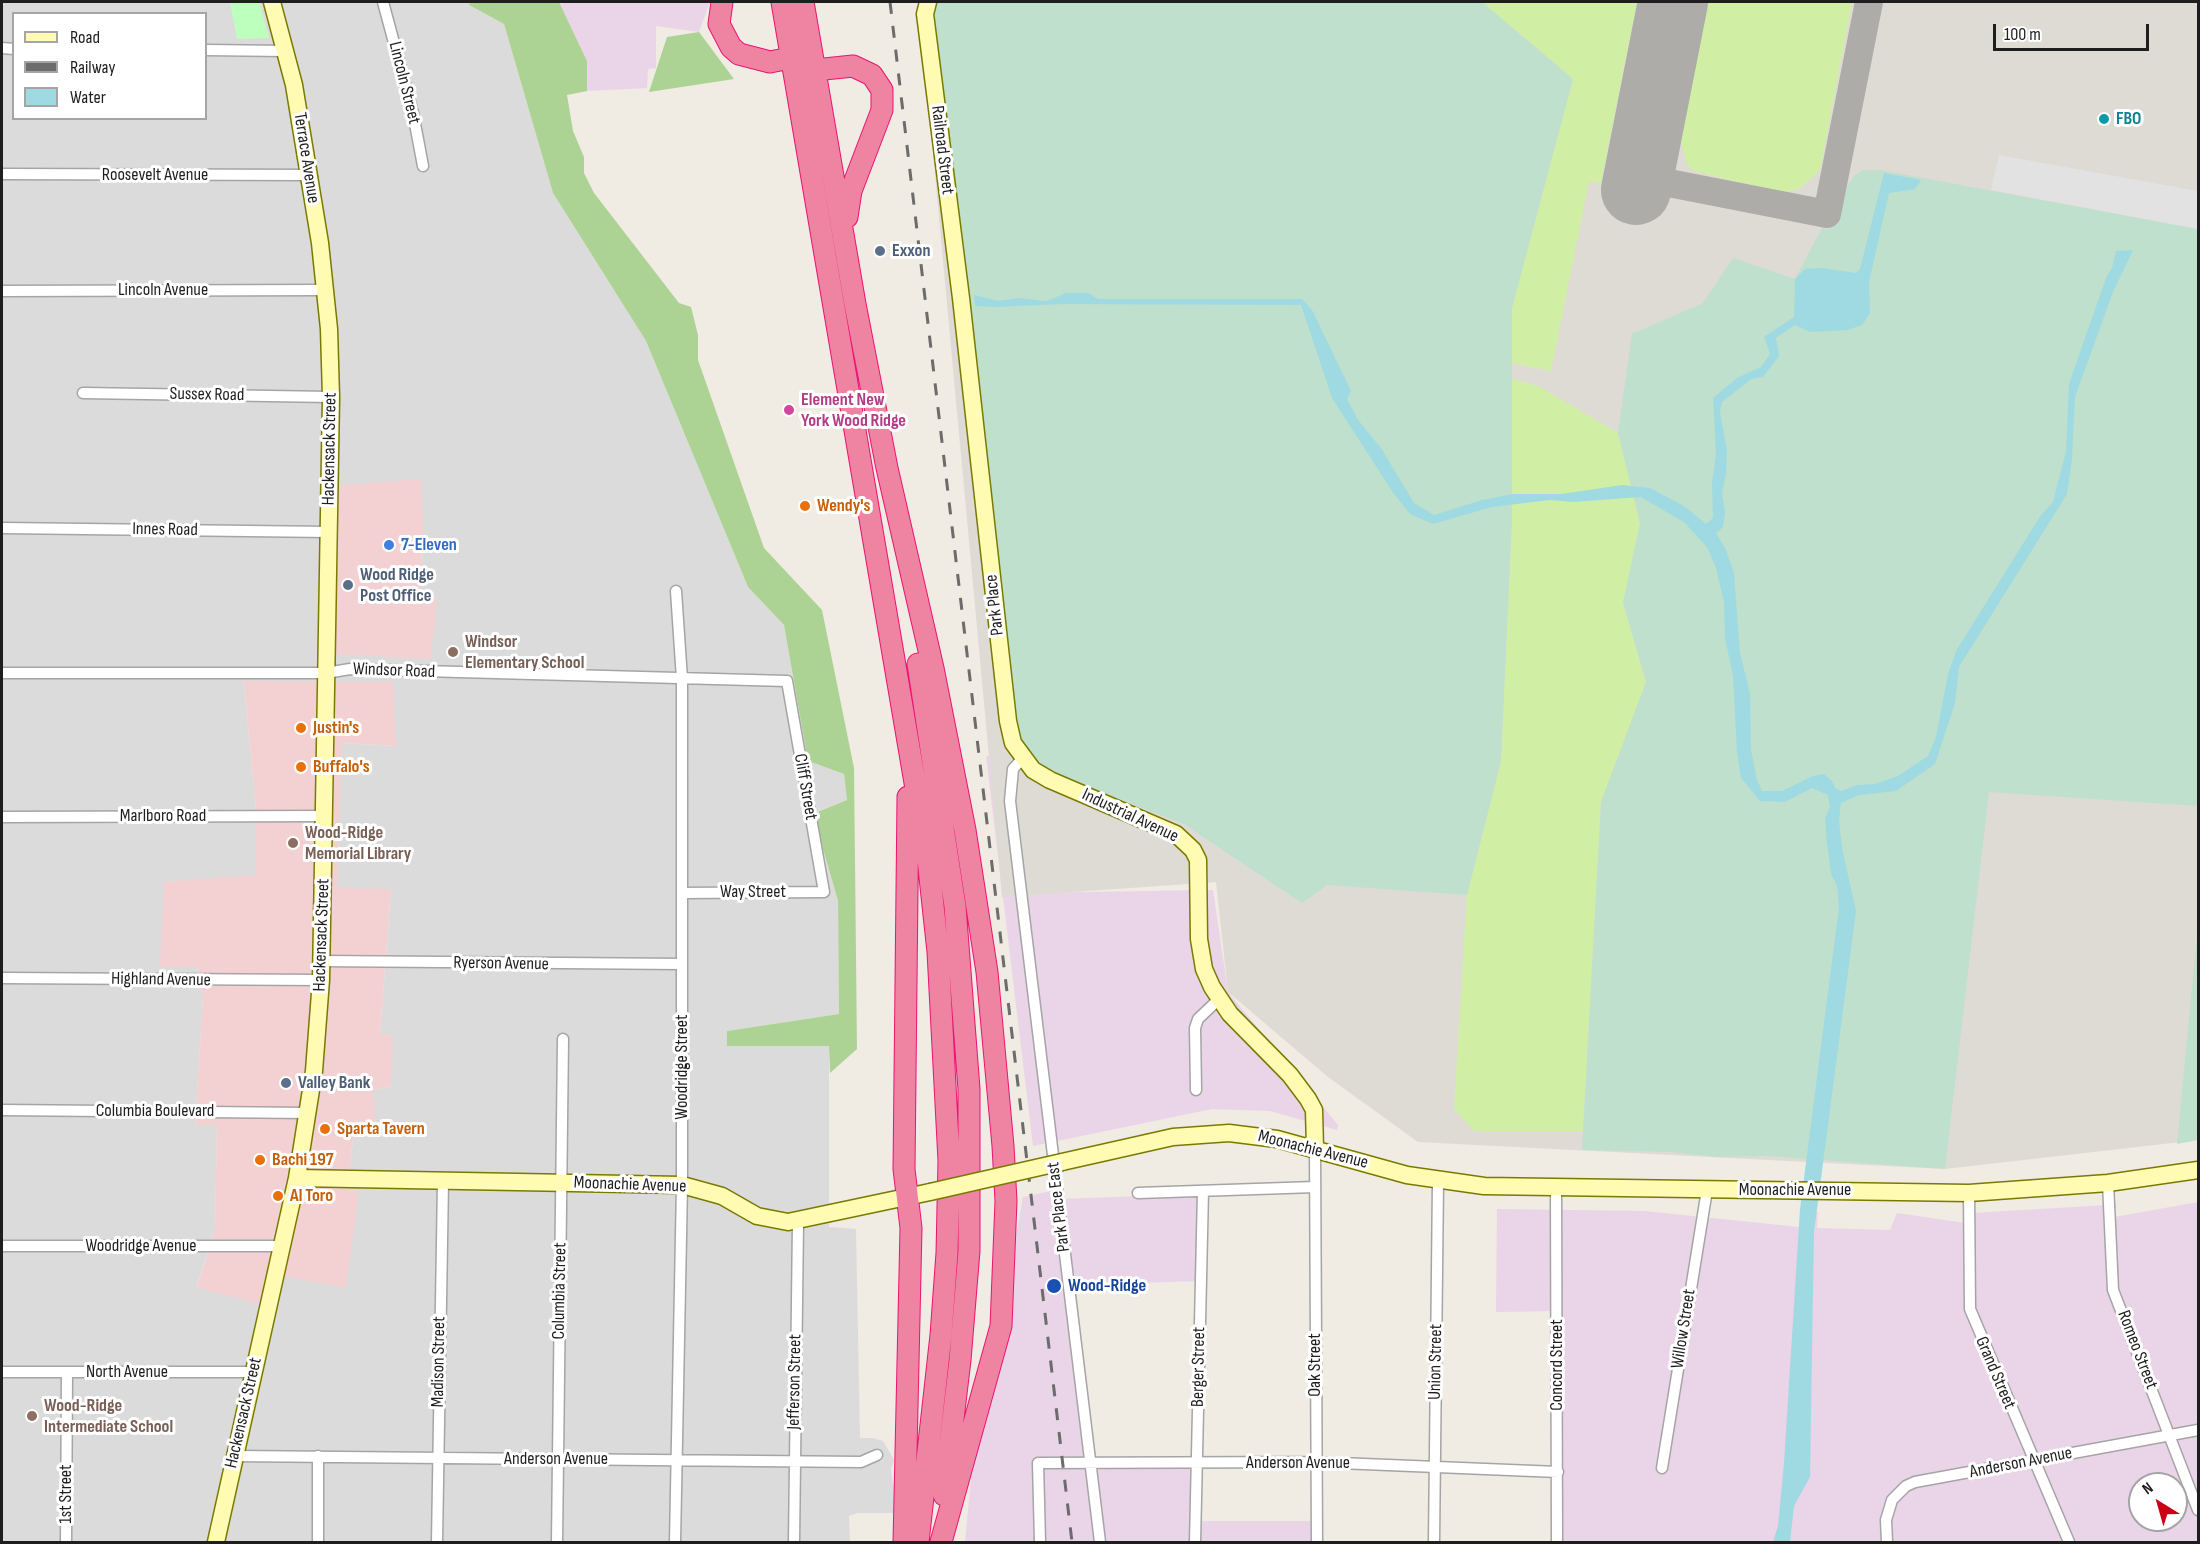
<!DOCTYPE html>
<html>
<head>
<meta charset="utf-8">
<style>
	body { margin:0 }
	#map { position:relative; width:2200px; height:1544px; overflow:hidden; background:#f0ebe3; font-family:"Sofia Sans Condensed",sans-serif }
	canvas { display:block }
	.frame { position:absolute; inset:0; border:3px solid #1e1e1e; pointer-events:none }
	.legend { position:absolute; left:12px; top:12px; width:195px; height:108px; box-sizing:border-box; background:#fff; border:2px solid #a5a5a5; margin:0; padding:8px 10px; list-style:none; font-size:18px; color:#1e1e1e }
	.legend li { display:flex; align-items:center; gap:12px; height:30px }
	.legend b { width:30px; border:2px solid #a5a5a5 }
	.north { position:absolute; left:2128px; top:1472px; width:60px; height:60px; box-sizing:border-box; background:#fff; border:2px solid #a5a5a5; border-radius:50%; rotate:323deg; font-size:16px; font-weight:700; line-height:24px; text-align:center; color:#1e1e1e }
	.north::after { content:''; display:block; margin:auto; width:21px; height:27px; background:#cc0014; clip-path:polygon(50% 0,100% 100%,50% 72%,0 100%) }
	.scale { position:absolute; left:1993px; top:24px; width:156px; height:27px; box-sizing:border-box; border:3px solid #1e1e1e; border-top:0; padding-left:8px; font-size:18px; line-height:21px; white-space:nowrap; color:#1e1e1e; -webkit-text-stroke:4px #fff; paint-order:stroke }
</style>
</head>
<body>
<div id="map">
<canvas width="2200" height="1544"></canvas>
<div class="frame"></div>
<ul class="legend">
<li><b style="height:8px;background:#fffbb2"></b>Road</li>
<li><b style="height:8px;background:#6c6c6c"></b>Railway</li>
<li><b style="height:16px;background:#9fdae2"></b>Water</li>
</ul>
<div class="north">N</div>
<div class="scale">100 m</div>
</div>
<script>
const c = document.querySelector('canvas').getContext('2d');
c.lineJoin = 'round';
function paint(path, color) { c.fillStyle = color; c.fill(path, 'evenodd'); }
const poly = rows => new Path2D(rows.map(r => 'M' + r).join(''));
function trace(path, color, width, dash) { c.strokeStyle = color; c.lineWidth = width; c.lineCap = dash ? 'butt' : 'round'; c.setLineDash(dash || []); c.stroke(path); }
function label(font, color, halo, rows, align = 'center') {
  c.font = font + ' "Sofia Sans Condensed",sans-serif'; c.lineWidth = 6; c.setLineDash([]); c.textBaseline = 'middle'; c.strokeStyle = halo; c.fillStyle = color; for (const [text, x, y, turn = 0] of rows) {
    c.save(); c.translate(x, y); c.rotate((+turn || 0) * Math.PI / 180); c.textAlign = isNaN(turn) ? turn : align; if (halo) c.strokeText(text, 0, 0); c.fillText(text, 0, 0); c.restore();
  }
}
paint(poly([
	[2,2,470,2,469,5,504,24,553,193,646,341,748,587,784,625,808,761,844,774,847,800,813,814,838,901,839,1014,727,1031,727,1046,829,1046,829,1227,856,1229,860,1438,873,1438,883,1441,894,1460,891,1469,897,1513,857,1513,849,1516,850,1542,2,1542],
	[14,14,206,14,206,118,14,118],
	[423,529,419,598,437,599,333,654],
	[244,682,396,746,342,743,336,861,337,889,391,890,380,1033,392,1037,390,1087,373,1090,355,1122,347,1190,358,1191,268,1273,259,1303,197,1286,215,1230,217,1125,195,1125,203,999,197,967,165,882,256,876,256,810]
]), '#dcdbdb');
paint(poly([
	[421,479,423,529,419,597,437,599,431,659,333,654,332,486],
	[244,681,393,682,396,746,342,743,337,888,391,889,380,1033,392,1037,393,1048,390,1087,373,1090,375,1121,355,1122,347,1190,359,1191,346,1288,268,1273,259,1304,197,1287,215,1230,217,1125,195,1125,203,999,197,967,160,967,164,882,256,875,256,810]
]), '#f3d1d3');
paint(poly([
	[559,2,710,2,699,32,656,26,656,68,648,69,647,88,587,91,587,61],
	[1011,753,1024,893,1213,890,1228,992,1338,1125,1337,1130,1270,1111,1212,1109,1033,1146,986,756],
	[1056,1190,1058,1199,1201,1194,1201,1281,1069,1285,1089,1461,1197,1462,1196,1521,1318,1521,1319,1542,965,1542,971,1479,1023,1197],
	[2198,1202,2198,1542,1557,1542,1556,1311,1496,1312,1497,1209,1644,1211,1799,1227,1801,1212,1818,1212,1817,1228,1890,1230,1897,1213,1972,1224,1973,1213,2107,1205,2109,1218],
	[2140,1484,2176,1484,2176,1520,2140,1520]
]), '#ead4e8');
paint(poly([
	[919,2,2198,2,2198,1140,1945,1169,1418,1142,1328,1077,1228,992,1216,882,1002,897]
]), '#dedbd5');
paint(poly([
	[1482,2,1637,2,1601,183,1589,181,1551,371,1512,363,1512,308,1573,79],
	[1707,2,1852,2,1820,170,1799,189,1781,193,1698,172,1689,168,1686,161,1680,138],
	[1512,379,1538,386,1618,433,1640,523,1623,603,1646,682,1601,802,1583,1131,1474,1131,1454,1109,1467,895,1501,761,1512,519]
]), '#d1efa4');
paint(poly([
	[470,2,559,2,587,61,587,91,567,95,573,131,584,157,584,173,594,193,679,303,691,307,698,335,698,360,764,548,822,610,854,768,857,1049,830,1073,829,1046,727,1046,727,1031,839,1014,838,901,813,814,847,800,844,774,808,761,784,625,748,587,646,341,553,193,504,24,469,5],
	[699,32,734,79,649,92,667,37]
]), '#add394');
paint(poly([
	[925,2,1482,2,1573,79,1512,308,1512,519,1501,761,1467,895,1327,885,1302,903,1184,824,1063,778,1022,759,1013,743],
	[1864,170,1880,170,2198,229,2198,806,1989,792,1945,1169,1767,1156,1717,1157,1672,1152,1582,1150,1601,802,1646,682,1623,603,1640,523,1618,433,1632,334,1703,303,1733,258,1795,279,1822,228,1828,229,1838,224,1847,186,1855,175],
	[2198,925,2198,1140,2177,1144]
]), '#bee0cd');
paint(poly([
	[230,2,259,2,269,38,237,39]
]), '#bdffbc');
paint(poly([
	[1999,155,2198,191,2198,229,1991,190]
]), '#e2e2e2');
paint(poly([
	[1884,173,1921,180,1915,189,1889,193,1869,282,1870,313,1862,325,1848,330,1810,332,1795,325,1776,338,1779,356,1763,377,1751,379,1722,402,1720,412,1727,451,1726,474,1722,493,1725,512,1723,527,1716,533,1726,550,1734,573,1740,653,1750,694,1751,750,1757,780,1762,791,1782,791,1813,776,1824,774,1832,781,1835,788,1841,791,1857,785,1875,784,1898,776,1928,756,1936,737,1948,674,1956,651,2041,515,2053,502,2066,451,2069,384,2106,278,2112,268,2116,251,2133,250,2113,292,2075,397,2072,459,2067,494,1959,667,1955,703,1935,764,1896,791,1859,795,1841,803,1839,820,1842,848,1856,911,1814,1232,1810,1477,1794,1506,1790,1542,1773,1542,1778,1526,1784,1463,1800,1209,1839,907,1837,886,1831,874,1827,843,1825,818,1830,807,1828,795,1812,788,1785,802,1760,801,1741,778,1737,752,1733,676,1725,638,1724,602,1716,568,1707,547,1685,523,1641,497,1573,502,1550,500,1492,507,1433,524,1410,514,1394,494,1332,398,1301,305,1064,304,995,307,975,306,974,295,998,301,1018,298,1047,301,1066,293,1088,293,1098,299,1302,299,1312,310,1351,391,1347,399,1358,420,1381,448,1414,503,1434,515,1482,500,1513,494,1561,494,1622,485,1650,488,1684,506,1706,524,1713,518,1712,483,1716,454,1713,398,1737,378,1761,367,1770,354,1764,337,1794,317,1795,279,1805,269,1822,268,1856,273,1860,269]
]), '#9fdae2');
trace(poly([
	[1638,177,1827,214,1869,2]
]), '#aeaca8', 28);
trace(poly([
	[1636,190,1673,2]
]), '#aeaca8', 70);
const street = poly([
	[383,2,413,113,423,166],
	[2,48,14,49],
	[206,50,285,51],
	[2,174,309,175],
	[2,291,325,290],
	[83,393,331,397],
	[2,528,329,532],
	[2,673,326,673,350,669,787,681,824,892,682,893],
	[1022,759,1013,769,1010,801,1100,1542],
	[2,817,325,816],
	[321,961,682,964],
	[2,978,321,980],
	[1196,1090,1195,1028,1198,1019,1219,999],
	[2,1110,308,1113],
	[1315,1148,1317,1542],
	[2108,1183,2113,1290,2198,1510],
	[1556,1188,1557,1542],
	[1138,1193,1315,1187],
	[1969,1193,1970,1309,2069,1542],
	[2,1246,281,1246],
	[2,1372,253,1372],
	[235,1456,861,1462,877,1455],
	[1662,1468,1707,1190],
	[66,1542,67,1373],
	[318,1542,318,1456],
	[437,1542,443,1182],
	[557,1542,563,1039],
	[675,1542,682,1185,682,679,676,591],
	[794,1542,798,1222],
	[1040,1542,1038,1463,1315,1462,1558,1472],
	[1195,1542,1203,1191],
	[1434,1542,1438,1181],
	[1887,1542,1886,1520,1892,1500,1906,1486,1915,1482,2198,1430]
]);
const secondary = poly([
	[928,2,925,14,961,298,1008,721,1013,743,1033,770,1050,780,1176,834,1193,850,1198,860,1199,939,1204,969,1212,987,1230,1014,1290,1075,1308,1099,1314,1110,1315,1148],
	[1062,1162,1173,1137,1229,1133,1277,1139,1407,1175,1484,1186,1969,1193,2108,1183,2198,1170],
	[297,1178,682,1185,722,1196,757,1216,788,1222,930,1192],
	[216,1542,297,1178,314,1071,321,980,331,397,329,329,320,243,294,85,272,2]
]);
const highway = poly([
	[722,2,719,24,731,47,739,54,770,62,805,55],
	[782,2,928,859,938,952,949,1161,947,1253,941,1335,918,1542],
	[803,2,855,304,887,468,933,668,965,830,987,972,1003,1146,1006,1201,1001,1326,941,1542],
	[804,76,815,70,853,66,872,75,882,90,882,110,851,191,847,217],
	[918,664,955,906,969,1089,969,1251,960,1360,944,1495],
	[904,1542,911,1228,904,1169,908,797]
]);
trace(street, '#a5a5a5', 13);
trace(secondary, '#797a00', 19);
trace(highway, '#eb1373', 23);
trace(street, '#fff', 10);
trace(secondary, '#fffbb2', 16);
trace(highway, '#ef83a2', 21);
trace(poly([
	[890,2,1072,1542]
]), '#6c6c6c', 3, [12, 12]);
const secondaryBridge = poly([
	[930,1192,1062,1162]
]);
trace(secondaryBridge, '#797a00', 19, []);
trace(secondaryBridge, '#fffbb2', 16);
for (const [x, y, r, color] of [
	[2104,119,6,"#0f9aa8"],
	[880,251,6,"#5c6f8a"],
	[789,410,6,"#d1479c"],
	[805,506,6,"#e8710a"],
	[389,545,6,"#3f7fe0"],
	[348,585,6,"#5c6f8a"],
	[453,652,6,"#8d6e63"],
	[301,728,6,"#e8710a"],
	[301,767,6,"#e8710a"],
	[293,843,6,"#8d6e63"],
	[286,1083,6,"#5c6f8a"],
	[325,1129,6,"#e8710a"],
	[260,1160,6,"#e8710a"],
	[278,1196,6,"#e8710a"],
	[1054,1286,8,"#1a4fb4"],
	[32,1416,6,"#8d6e63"]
]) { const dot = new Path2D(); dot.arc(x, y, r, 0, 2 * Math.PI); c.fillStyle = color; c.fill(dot); trace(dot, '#fff', 2); }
label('18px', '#1e1e1e', '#fff', [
	["Lincoln Street",404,83,76],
	["Railroad Street",942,150,83],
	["Terrace Avenue",306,158,81],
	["Roosevelt Avenue",155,175],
	["Lincoln Avenue",163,290],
	["Sussex Road",207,395,1],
	["Hackensack Street",330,449,-89],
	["Innes Road",165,530,1],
	["Park Place",995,605,-96],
	["Windsor Road",394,671,2],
	["Cliff Street",805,787,80],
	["Marlboro Road",163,816],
	["Industrial Avenue",1130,816,25],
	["Way Street",753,892],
	["Hackensack Street",322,935,-88],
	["Ryerson Avenue",501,964,1],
	["Highland Avenue",161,980,1],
	["Woodridge Street",682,1067,-90],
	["Columbia Boulevard",155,1111],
	["Moonachie Avenue",1313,1150,14],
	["Moonachie Avenue",630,1185,2],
	["Moonachie Avenue",1795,1190],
	["Park Place East",1059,1207,-97],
	["Woodridge Avenue",141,1246],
	["Columbia Street",560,1291,-89],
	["Willow Street",1684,1329,-81],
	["Romeo Street",2137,1350,69],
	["Madison Street",439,1362,-89],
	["Union Street",1436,1362,-89],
	["Oak Street",1315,1365,-90],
	["Concord Street",1557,1365,-90],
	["Berger Street",1199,1367,-89],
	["North Avenue",127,1372],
	["Grand Street",1995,1373,67],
	["Jefferson Street",795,1382,-89],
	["Hackensack Street",244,1413,-77],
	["Anderson Avenue",556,1459],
	["Anderson Avenue",1298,1463],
	["Anderson Avenue",2021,1463,-11],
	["1st Street",66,1494,-90]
]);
label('bold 18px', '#0d838f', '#fff', [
	["FBO",2116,119]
], 'left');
label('bold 18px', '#4e5e75', '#fff', [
	["Exxon",892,251],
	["Wood Ridge",360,575],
	["Post Office",360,596],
	["Valley Bank",298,1083]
], 'left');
label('bold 18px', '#b23c85', '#fff', [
	["Element New",801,400],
	["York Wood Ridge",801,421]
], 'left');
label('bold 18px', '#c56008', '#fff', [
	["Wendy's",817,506],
	["Justin's",313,728],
	["Buffalo's",313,767],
	["Sparta Tavern",337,1129],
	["Bachi 197",272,1160],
	["Al Toro",290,1196]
], 'left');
label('bold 18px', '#366cbe', '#fff', [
	["7-Eleven",401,545]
], 'left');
label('bold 18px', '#785e54', '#fff', [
	["Windsor",465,642],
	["Elementary School",465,663],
	["Wood-Ridge",305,833],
	["Memorial Library",305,854],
	["Wood-Ridge",44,1406],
	["Intermediate School",44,1427]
], 'left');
label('bold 18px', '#164399', '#fff', [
	["Wood-Ridge",1068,1286]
], 'left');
</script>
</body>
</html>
